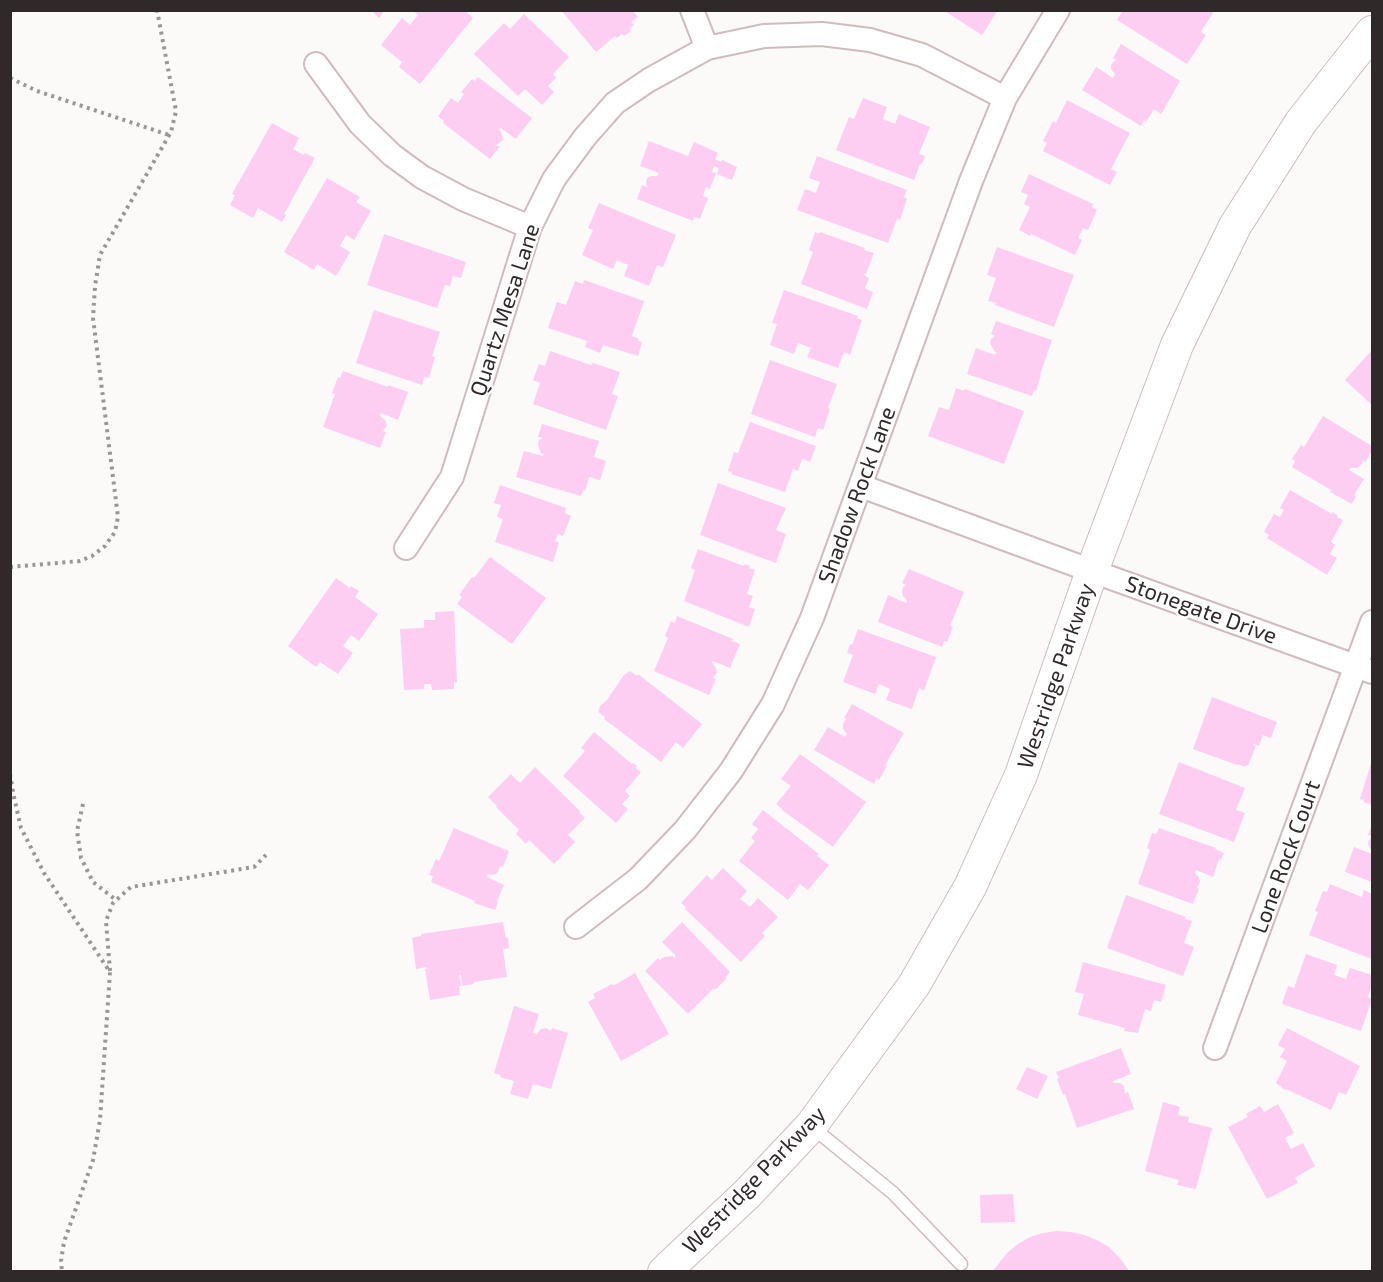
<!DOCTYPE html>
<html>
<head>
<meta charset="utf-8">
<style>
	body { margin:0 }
	#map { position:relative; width:1383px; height:1282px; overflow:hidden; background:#fcf9f9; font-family:"Exo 2",sans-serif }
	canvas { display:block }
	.frame { position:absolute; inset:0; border:12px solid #30292a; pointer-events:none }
</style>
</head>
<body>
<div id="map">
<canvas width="1383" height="1282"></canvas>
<div class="frame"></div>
</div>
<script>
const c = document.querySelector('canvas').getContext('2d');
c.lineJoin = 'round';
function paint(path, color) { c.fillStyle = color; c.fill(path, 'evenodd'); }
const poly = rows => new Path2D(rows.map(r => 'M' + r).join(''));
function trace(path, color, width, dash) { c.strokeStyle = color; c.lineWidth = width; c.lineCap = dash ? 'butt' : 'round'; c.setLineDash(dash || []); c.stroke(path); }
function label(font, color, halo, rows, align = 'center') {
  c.font = font + ' "Exo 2",sans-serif'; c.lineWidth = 5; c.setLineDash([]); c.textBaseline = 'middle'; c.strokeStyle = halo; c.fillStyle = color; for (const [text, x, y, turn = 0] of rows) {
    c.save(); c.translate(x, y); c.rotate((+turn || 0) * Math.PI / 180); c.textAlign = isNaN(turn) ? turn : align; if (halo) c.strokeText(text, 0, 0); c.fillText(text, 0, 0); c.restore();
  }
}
paint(poly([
	[371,10,385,10,379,18],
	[412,10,464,10,473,18,420,84,399,67,402,62,381,45,402,18,410,25,418,15],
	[561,10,632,10,638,17,631,22,634,25,629,29,631,31,624,36,622,34,617,38,615,36,596,52],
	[943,10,998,10,982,35],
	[1123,10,1209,10,1213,13,1201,32,1206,35,1187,64,1117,20],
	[524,14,569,57,553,74,556,78,548,86,554,92,542,105,525,89,518,96,474,54,504,23,510,29],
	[1121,44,1180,81,1161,114,1154,109,1146,122,1144,120,1141,126,1082,90,1096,67,1113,78,1115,74,1111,69,1111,65,1114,61,1116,60,1113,58],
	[478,77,532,118,516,139,501,128,499,130,501,132,503,140,495,146,500,146,490,159,443,123,444,121,438,116,451,98,458,103,464,94,461,92,472,79,475,81],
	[863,98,887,107,883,119,895,124,899,114,930,127,919,154,925,156,922,164,920,164,914,180,836,150,849,117,854,119],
	[1067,100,1130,133,1111,169,1117,172,1110,185,1043,151,1047,143,1043,141,1053,121,1056,123],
	[272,123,299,138,293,149,304,155,305,153,315,158,284,214,286,215,282,222,258,208,253,218,230,205,235,195,232,194],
	[649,141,688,156,694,142,718,153,715,159,721,162,722,160,737,167,732,180,717,174,719,168,714,166,712,172,716,173,710,189,706,187,703,196,708,198,700,219,694,217,693,221,637,199,642,185,647,187,646,183,647,178,651,176,657,176,659,173,640,166],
	[817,156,907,190,904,197,907,199,900,220,897,219,888,243,797,210,805,189,816,193,820,182,809,178],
	[1029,174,1093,204,1092,207,1097,210,1088,230,1083,228,1078,238,1082,240,1075,255,1031,234,1030,236,1019,230,1030,207,1024,204,1028,195,1021,192],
	[327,178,360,197,356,202,371,211,354,240,346,235,340,246,350,252,336,276,317,264,314,270,284,252],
	[599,203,676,235,663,267,657,265,649,286,624,276,628,265,617,260,613,269,582,255,593,230,588,228],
	[815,232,819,234,820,232,865,248,864,250,874,253,866,274,864,274,864,275,869,278,865,288,873,292,867,309,801,284,813,252,809,250],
	[384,234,466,262,461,278,453,276,450,286,445,285,437,308,367,285],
	[997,247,1074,275,1054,327,995,305,996,303,988,301,996,278,987,275],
	[584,280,644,301,632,336,639,339,638,341,642,342,638,356,603,345,600,353,585,347,587,341,548,328,557,302,566,305,575,281,583,284],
	[784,290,858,316,857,318,862,320,850,355,844,352,838,368,807,357,811,348,798,343,794,354,770,345,777,324,772,323],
	[374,310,440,332,432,356,435,357,429,378,424,377,422,385,356,363],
	[996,321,1052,340,1040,375,1041,375,1036,391,1034,390,1032,396,967,374,976,348,995,355,996,352,994,351,990,343,991,339,995,336,991,334],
	[1372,350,1372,405,1345,380],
	[550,351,591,365,593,363,620,372,612,394,618,396,606,430,533,404,540,383,533,380,539,364,545,366],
	[770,360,837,384,828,408,830,409,823,430,818,428,815,437,751,414],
	[343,371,388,387,388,385,408,392,398,420,381,413,380,416,385,420,387,425,383,431,386,432,380,448,323,427,335,394,332,393,338,377,340,378],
	[956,388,964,391,965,389,1024,411,1004,464,928,436,939,407,949,410],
	[1323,416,1372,446,1372,450,1366,462,1362,460,1363,462,1360,466,1357,468,1350,468,1349,470,1364,479,1354,495,1356,496,1352,504,1330,492,1331,490,1292,467,1295,461,1292,459,1301,445,1304,447],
	[750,422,816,446,810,462,802,459,798,471,793,469,785,492,731,474,732,472,728,471,734,452,738,453],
	[542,424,599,441,594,457,606,461,600,480,589,477,585,491,583,490,581,496,516,477,524,451,543,456,544,454,541,453,538,445,539,440,543,438,538,437],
	[718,483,786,508,776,530,786,534,776,563,700,535],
	[500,485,566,508,565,513,571,516,563,536,558,534,555,541,559,543,553,562,495,542,503,519,497,517,501,505,494,503],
	[1290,490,1332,514,1332,512,1337,515,1337,517,1343,520,1331,542,1335,545,1330,554,1337,558,1327,575,1267,538,1269,535,1264,532,1274,514,1280,517,1284,510,1280,508],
	[698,549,744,566,745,564,750,566,749,568,755,570,747,594,753,596,749,607,755,609,749,627,684,601,695,570,691,568],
	[490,557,546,598,512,644,457,604,462,597,459,595,472,577,474,578],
	[909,569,964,592,950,626,953,627,947,642,944,641,942,647,878,622,888,595,906,603,907,601,903,596,902,592,903,587,906,585,902,583],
	[336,578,350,588,351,586,359,591,355,597,378,614,359,641,351,635,343,646,353,653,338,674,320,662,316,667,288,646],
	[454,611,457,682,454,682,454,689,432,690,431,684,424,684,424,689,404,690,400,629,424,628,424,620,435,620,435,612],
	[677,616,733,639,732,641,740,644,730,668,713,661,712,663,716,668,717,673,713,678,716,679,709,695,654,671,668,638,665,636,671,621,675,623],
	[858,629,936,657,924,691,919,688,912,709,886,700,890,689,879,684,875,694,843,682,853,655,847,653,850,644,852,645],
	[630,671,637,676,638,674,702,724,683,748,676,742,661,762,604,719,605,717,598,712,600,706,607,700,624,675],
	[1212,697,1277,722,1271,738,1263,735,1259,746,1254,744,1253,745,1256,746,1248,766,1246,765,1245,767,1238,764,1237,765,1193,749],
	[852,704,904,733,885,765,887,766,879,780,877,778,874,784,814,750,828,727,845,737,847,734,843,729,843,724,846,719,844,718],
	[594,732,632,764,633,763,637,766,636,768,641,772,625,791,630,796,622,804,628,809,616,823,563,776,585,751,581,748],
	[800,754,866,802,833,847,782,810,782,809,776,804,791,786,781,779],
	[1372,760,1372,805,1363,802,1364,800,1360,799],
	[1179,762,1245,788,1236,810,1245,813,1234,842,1159,814],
	[535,767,580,811,579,812,585,818,568,835,575,842,554,864,529,840,526,844,516,834,519,830,496,807,497,806,488,797,511,774,520,783],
	[763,810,819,854,817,856,829,865,808,890,800,884,788,900,739,861,755,841,751,838,758,829,752,824],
	[1372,824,1372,851,1369,847,1368,842,1372,836,1368,835],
	[454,828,509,851,503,867,500,866,498,872,494,875,488,874,487,877,504,885,497,901,498,902,495,910,474,903,475,901,431,882,433,876,429,875,436,859,439,861],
	[1159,828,1216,848,1215,849,1224,853,1221,860,1219,859,1213,877,1196,870,1195,873,1199,877,1200,882,1197,888,1199,889,1193,904,1138,884,1150,850,1147,848,1152,833,1156,834],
	[1354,847,1372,854,1372,882,1345,872],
	[723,868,747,891,740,899,750,907,758,898,778,917,762,933,765,936,741,962,685,909,686,907,681,903,707,875,712,880],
	[1330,884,1362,897,1364,890,1372,894,1371,899,1372,899,1372,959,1309,935,1318,912,1315,911,1323,891,1327,892],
	[1126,895,1186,917,1185,919,1192,921,1184,943,1194,947,1183,976,1107,948],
	[503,922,506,938,508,938,509,948,503,949,507,977,473,982,474,984,462,986,461,975,459,975,461,986,459,986,460,995,430,1000,425,969,427,969,426,967,416,969,412,938,421,936,421,934],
	[682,922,730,972,726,977,727,978,715,990,714,988,688,1014,645,971,658,958,660,960,664,957,673,956,674,958,676,956,662,942],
	[1306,954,1337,965,1334,975,1346,979,1350,968,1372,975,1372,984,1368,997,1372,999,1361,1031,1282,1004,1288,986,1294,988],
	[1083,962,1166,985,1161,1002,1154,1000,1151,1011,1145,1009,1138,1033,1124,1031,1125,1028,1078,1015,1084,994,1075,992],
	[635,973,669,1034,621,1061,588,1002,595,998,593,994,612,984,613,986],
	[514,1006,539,1014,533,1033,537,1034,541,1029,546,1028,551,1031,552,1028,568,1033,551,1089,533,1084,528,1099,510,1094,514,1081,500,1077,501,1075,494,1073],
	[1287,1028,1360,1066,1346,1095,1339,1092,1331,1110,1286,1089,1286,1090,1282,1088,1282,1087,1276,1083,1287,1061,1280,1057,1285,1049,1278,1045],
	[1121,1048,1131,1074,1113,1081,1114,1083,1120,1083,1124,1086,1125,1094,1128,1092,1134,1109,1077,1128,1065,1094,1063,1095,1057,1079,1059,1078,1056,1072],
	[1027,1067,1048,1076,1037,1099,1016,1089],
	[1163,1102,1180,1107,1178,1115,1189,1117,1188,1122,1212,1128,1196,1189,1177,1185,1179,1180,1145,1171],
	[1278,1104,1294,1133,1285,1138,1291,1149,1303,1143,1315,1166,1295,1178,1298,1183,1267,1199,1228,1127,1248,1117,1246,1114,1260,1106,1264,1112],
	[1013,1194,1015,1222,981,1223,980,1195],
	[1057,1231,1071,1232,1084,1235,1097,1240,1109,1247,1119,1257,1130,1272,992,1272,1007,1253,1018,1244,1030,1237,1043,1233]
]), '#fdcdf2');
const lane = poly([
	[812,1127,893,1193,961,1264]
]);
const street = poly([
	[692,10,707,48],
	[316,64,360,124,392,155,422,177,463,199,530,227],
	[861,486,1092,571,1372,672],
	[406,548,452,477,530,227,554,179,585,137,615,103,649,80,707,48,764,36,822,34,870,40,922,55,1005,98],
	[576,927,638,879,685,830,731,771,773,704,812,618,971,181,1005,98,1058,10],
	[1215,1048,1372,622]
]);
const secondary = poly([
	[664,1272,747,1194,811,1126,914,985,970,887,1021,775,1092,571,1177,345,1235,226,1301,122,1372,32]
]);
trace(lane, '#cebcbe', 15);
trace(street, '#cebcbe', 26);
trace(secondary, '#cebcbe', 34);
trace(poly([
	[10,78,37,91,169,135],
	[10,567,80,561,92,556,105,546,115,532,118,517,93,318,95,286,100,255,171,132,176,111,157,10],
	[10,774,14,797,21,828,44,873,110,972,100,1120,93,1160,64,1242,61,1261,62,1272],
	[83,804,77,831,81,858,93,882,116,900],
	[110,971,106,921,113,903,131,887,254,867,266,855]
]), '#9b9696', 4, [3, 4.5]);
trace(lane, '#fff', 12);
trace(street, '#fff', 22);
trace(secondary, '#fff', 32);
label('22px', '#30292a', '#fff', [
	["Quartz Mesa Lane",505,310,-72],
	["Shadow Rock Lane",857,495,-70],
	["Stonegate Drive",1201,610,20],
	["Westridge Parkway",1056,676,-71],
	["Lone Rock Court",1286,857,-70],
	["Westridge Parkway",754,1180,-46]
]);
</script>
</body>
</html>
